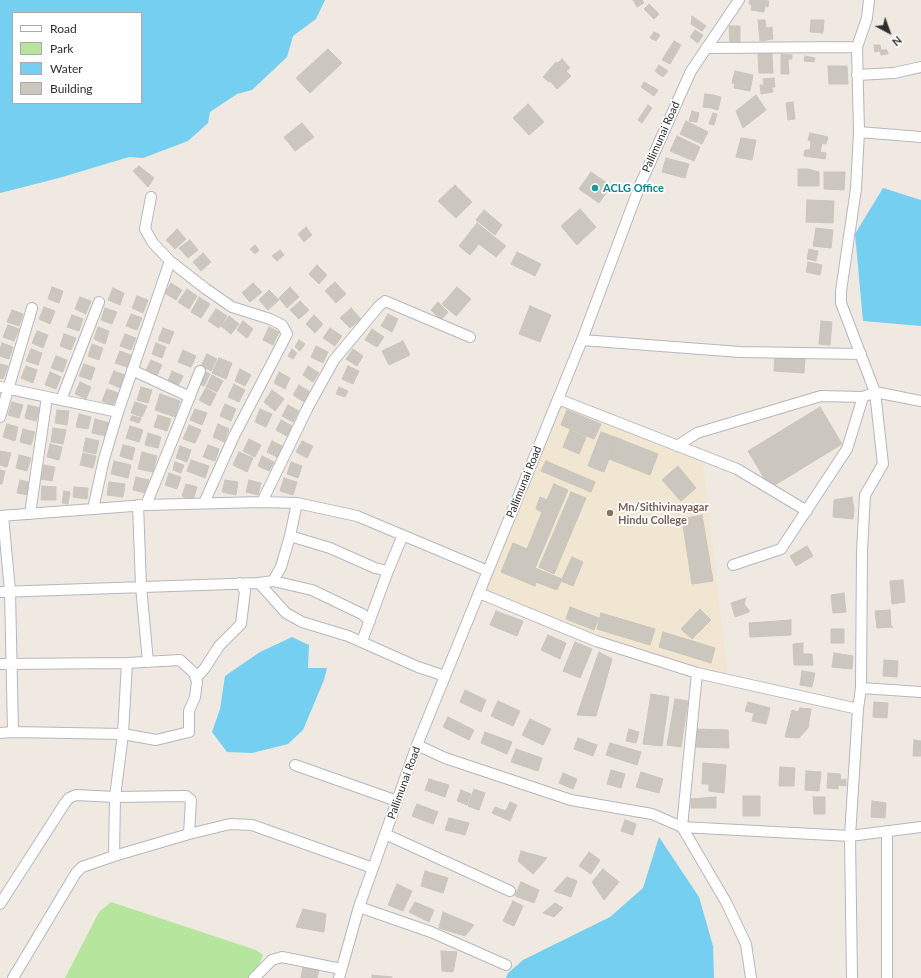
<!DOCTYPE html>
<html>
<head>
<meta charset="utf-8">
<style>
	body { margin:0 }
	#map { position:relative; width:921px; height:978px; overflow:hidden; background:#efe9e1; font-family:Lato,sans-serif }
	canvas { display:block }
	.legend { position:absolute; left:12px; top:12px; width:130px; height:92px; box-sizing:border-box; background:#fff; border:1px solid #ababab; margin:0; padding:5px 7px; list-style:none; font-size:12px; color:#2e2e2e }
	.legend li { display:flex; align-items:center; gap:8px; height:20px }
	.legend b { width:20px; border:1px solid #ababab }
	.north { position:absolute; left:869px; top:12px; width:40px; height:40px; -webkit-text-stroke:3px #fff; paint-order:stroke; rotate:139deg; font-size:11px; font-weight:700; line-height:16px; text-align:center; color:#2e2e2e }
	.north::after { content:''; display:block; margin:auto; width:14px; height:18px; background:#2e2e2e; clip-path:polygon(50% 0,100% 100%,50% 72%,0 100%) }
</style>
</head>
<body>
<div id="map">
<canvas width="921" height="978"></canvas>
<ul class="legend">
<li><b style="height:5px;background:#fff"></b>Road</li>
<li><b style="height:11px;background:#b6e59e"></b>Park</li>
<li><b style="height:11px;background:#75cff0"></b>Water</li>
<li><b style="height:11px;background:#cbc7bf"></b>Building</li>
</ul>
<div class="north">N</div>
</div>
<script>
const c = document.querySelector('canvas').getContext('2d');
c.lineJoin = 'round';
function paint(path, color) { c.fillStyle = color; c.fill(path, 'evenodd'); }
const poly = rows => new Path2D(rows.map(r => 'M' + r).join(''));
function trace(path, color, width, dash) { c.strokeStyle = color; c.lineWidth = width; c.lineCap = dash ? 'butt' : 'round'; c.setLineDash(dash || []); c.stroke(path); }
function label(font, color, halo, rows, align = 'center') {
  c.font = font + ' Lato,sans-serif'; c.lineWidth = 3.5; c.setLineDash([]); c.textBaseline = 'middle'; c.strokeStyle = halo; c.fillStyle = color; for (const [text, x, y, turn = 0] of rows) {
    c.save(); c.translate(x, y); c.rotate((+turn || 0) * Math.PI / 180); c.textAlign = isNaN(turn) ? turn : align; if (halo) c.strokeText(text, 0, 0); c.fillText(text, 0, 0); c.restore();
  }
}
paint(poly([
	[558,399,702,456,728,680,697,673,479,593]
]), '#f0e6d1');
paint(poly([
	[111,902,256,950,263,955,254,978,65,978,99,912]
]), '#b6e59e');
paint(poly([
	[0,0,325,0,316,19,293,36,287,57,252,90,237,94,210,112,208,123,188,141,143,158,129,157,59,178,0,193],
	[13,13,141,13,141,103,13,103],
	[883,188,921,200,921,326,863,321,855,234],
	[292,637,309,645,308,668,327,668,324,680,303,730,288,744,252,753,227,752,212,732,220,709,225,676,260,652],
	[659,837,699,897,713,946,714,978,506,978,508,973,523,960,610,917,643,888]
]), '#75cff0');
const building = poly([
	[633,0,642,0,644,3,637,7,633,0],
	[750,0,769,1,768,7,765,6,764,12,751,10,752,5,749,4,750,0],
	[649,4,659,14,654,19,644,9,649,4],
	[692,16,706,26,702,31,691,24,692,16],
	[758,20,765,20,766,28,772,27,773,39,760,41,758,20],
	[811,20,824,20,823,33,810,32,811,20],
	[729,26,740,26,740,42,730,43,729,26],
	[695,30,703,35,698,43,690,37,695,30],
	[654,32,660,35,656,41,650,38,654,32],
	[674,41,681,45,670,64,662,60,674,41],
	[874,45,880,45,881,50,887,50,888,54,881,55,880,51,875,52,874,45],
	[328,49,342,63,310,93,296,78,328,49],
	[758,53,772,53,773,73,759,73,758,53],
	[781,54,792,55,792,59,788,59,789,74,781,74,781,54],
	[805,56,815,58,814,62,804,61,805,56],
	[562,59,570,68,566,71,571,76,557,89,550,81,549,82,543,77,556,62,558,63,562,59],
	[659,65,668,71,663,77,655,71,659,65],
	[828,66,847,66,848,84,829,84,828,66],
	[735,71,753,75,750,91,734,88,735,84,732,83,735,71],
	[774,78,775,87,772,87,773,92,761,94,760,85,764,85,763,79,774,78],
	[644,82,658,90,654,96,641,87,644,82],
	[705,94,713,95,711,108,703,107,705,94],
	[713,95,721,97,718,110,711,108,713,95],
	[756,95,766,110,743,128,736,111,756,95],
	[793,102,795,119,788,120,786,103,793,102],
	[528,104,544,122,529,135,513,118,528,104],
	[648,105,652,108,642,123,638,120,648,105],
	[692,111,699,113,697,122,689,121,692,111],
	[713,113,717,114,714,125,709,124,713,113],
	[686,121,708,132,702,144,680,134,686,121],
	[302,123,314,137,295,151,284,137,302,123],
	[810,133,828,137,826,144,822,143,820,152,826,153,825,159,804,156,805,150,810,150,811,141,808,140,810,133],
	[677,136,700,147,694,161,670,151,677,136],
	[741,138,756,140,752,160,736,157,741,138],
	[666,158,689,164,685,178,662,172,666,158],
	[139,166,154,178,148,187,133,171,139,166],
	[798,169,808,169,819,172,819,186,798,186,798,169],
	[591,172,611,186,599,203,579,189,591,172],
	[824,172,845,172,844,190,824,189,824,172],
	[455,185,472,202,456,218,438,201,455,185],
	[807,200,834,201,833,223,806,222,807,200],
	[580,209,596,227,577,245,561,226,580,209],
	[484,210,502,225,495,235,476,220,484,210],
	[477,223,506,246,496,257,479,244,470,255,459,246,477,223],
	[306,227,312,235,304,242,298,234,306,227],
	[816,228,833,230,831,248,813,246,816,228],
	[177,229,186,239,175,249,166,240,177,229],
	[190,240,198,250,188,258,179,248,190,240],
	[255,245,259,250,255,254,250,249,255,245],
	[809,249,818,251,816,261,807,259,809,249],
	[280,250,284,255,277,261,272,256,280,250],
	[517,252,541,264,535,276,511,264,517,252],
	[203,253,211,262,201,271,193,262,203,253],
	[808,262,822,265,820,275,806,272,808,262],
	[317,265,327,275,319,284,309,274,317,265],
	[335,282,346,294,336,303,325,291,335,282],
	[171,283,182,290,176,300,165,293,171,283],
	[253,283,262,292,250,302,242,293,253,283],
	[52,287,63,291,59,303,48,299,52,287],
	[290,287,299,297,287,308,279,298,290,287],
	[457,287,471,299,456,316,442,304,457,287],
	[113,288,124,293,120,305,108,300,113,288],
	[187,289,197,296,189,309,178,302,187,289],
	[269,290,279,300,268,310,259,300,269,290],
	[137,296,148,300,143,313,132,308,137,296],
	[80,297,91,301,86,314,75,309,80,297],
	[199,297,210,304,201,318,191,312,199,297],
	[300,301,309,310,299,319,290,310,300,301],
	[438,302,448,312,441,320,431,310,438,302],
	[530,306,551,315,540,342,519,334,530,306],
	[44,307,55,311,50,324,39,319,44,307],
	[105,308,117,312,112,324,101,320,105,308],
	[351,308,361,319,350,328,340,318,351,308],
	[216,309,227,316,219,328,208,321,216,309],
	[12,310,23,314,19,326,7,322,12,310],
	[131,314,142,318,137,330,126,326,131,314],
	[388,314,398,319,392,332,381,326,388,314],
	[72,315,83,319,79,331,67,327,72,315],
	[314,315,323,324,315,333,306,324,314,315],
	[229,316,239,324,231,334,221,326,229,316],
	[243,321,253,329,247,338,237,330,243,321],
	[821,321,832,322,830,345,819,344,821,321],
	[8,325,19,329,14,341,3,337,8,325],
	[98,327,109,331,105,344,94,339,98,327],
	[269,327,279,332,273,345,263,340,269,327],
	[163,328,174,332,169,344,158,340,163,328],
	[330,328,342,336,335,346,323,338,330,328],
	[372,329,384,337,377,347,365,340,372,329],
	[37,331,48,335,43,348,32,343,37,331],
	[64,334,76,338,71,350,60,346,64,334],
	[125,334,136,338,131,350,120,346,125,334],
	[299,340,305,344,300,351,295,347,299,340],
	[403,341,410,355,389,365,382,351,403,341],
	[2,343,13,347,9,359,0,356,0,349,2,343],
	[156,343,166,347,162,358,152,354,156,343],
	[92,344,103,348,99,360,88,356,92,344],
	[316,346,328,352,323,363,311,357,316,346],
	[31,349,42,353,38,365,26,361,31,349],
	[292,349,297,353,293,359,288,356,292,349],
	[353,349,363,356,357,366,346,359,353,349],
	[183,350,196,356,191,367,178,362,183,350],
	[120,351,131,355,127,367,115,363,120,351],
	[207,354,217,359,211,371,201,366,207,354],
	[56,356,67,360,63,372,51,368,56,356],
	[775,356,805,359,804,373,774,371,775,356],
	[219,358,232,363,226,379,212,373,219,358],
	[151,360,162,365,156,377,145,372,151,360],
	[0,364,8,366,3,379,0,378,0,364],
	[84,364,95,368,91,380,79,376,84,364],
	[26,366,37,370,33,383,21,378,26,366],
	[308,366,319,373,313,382,303,375,308,366],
	[348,366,359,371,353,384,342,379,348,366],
	[240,369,251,375,245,386,235,381,240,369],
	[114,371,125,375,120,388,109,383,114,371],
	[172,371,183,376,178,386,168,381,172,371],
	[203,371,210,374,204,386,197,383,203,371],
	[50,372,61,377,56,389,45,385,50,372],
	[279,372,290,378,285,389,274,383,279,372],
	[212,375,223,381,217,392,206,387,212,375],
	[80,382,91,387,86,399,75,394,80,382],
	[234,384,245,390,239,402,228,397,234,384],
	[299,385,310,392,304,402,293,395,299,385],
	[141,387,152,390,148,403,137,400,141,387],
	[339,387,348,391,345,397,336,394,339,387],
	[206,388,216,394,210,406,199,400,206,388],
	[107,389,118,393,113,405,102,401,107,389],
	[272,390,284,399,275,411,264,402,272,390],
	[160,394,180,401,175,417,155,410,160,394],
	[12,402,23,405,19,418,8,415,12,402],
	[135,402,147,406,142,417,131,413,135,402],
	[225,404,236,409,231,421,220,416,225,404],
	[28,405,40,408,36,421,25,418,28,405],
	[288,405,299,411,293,422,282,416,288,405],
	[820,407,842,444,770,488,748,451,820,407],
	[195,409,207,413,202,425,190,420,195,409],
	[260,409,272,414,266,427,255,422,260,409],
	[57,410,69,411,67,425,55,423,57,410],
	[567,410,601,424,594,439,561,425,567,410],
	[79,414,91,417,88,429,76,427,79,414],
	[158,415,171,419,167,431,154,427,158,415],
	[132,416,141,418,139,423,130,420,132,416],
	[95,419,110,423,107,436,92,433,95,419],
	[281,420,292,426,287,436,276,430,281,420],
	[7,424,18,427,15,441,3,437,7,424],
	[218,424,229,429,224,442,213,437,218,424],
	[189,425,201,430,195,443,183,439,189,425],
	[130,426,143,430,139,442,126,438,130,426],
	[53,428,66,430,63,444,51,442,53,428],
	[23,429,35,432,31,445,20,442,23,429],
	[570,430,586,437,579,454,563,447,570,430],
	[601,432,617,438,604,472,588,466,601,432],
	[148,433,161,437,158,448,145,445,148,433],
	[86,438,99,441,96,454,83,451,86,438],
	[617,438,658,454,650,475,609,459,617,438],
	[249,439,261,445,255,457,243,451,249,439],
	[272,441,284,447,279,458,267,452,272,441],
	[302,441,313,446,307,458,296,452,302,441],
	[50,444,62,447,59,460,47,457,50,444],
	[123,445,135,448,132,460,120,456,123,445],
	[208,445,219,449,215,461,203,457,208,445],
	[180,446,191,450,187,462,176,458,180,446],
	[0,451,11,453,7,467,0,465,0,451],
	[142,452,157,456,153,472,138,469,142,452],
	[239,452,253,458,247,472,233,465,239,452],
	[83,453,96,456,93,468,80,465,83,453],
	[19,455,31,458,27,471,16,468,19,455],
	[262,456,274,462,269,471,258,466,262,456],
	[191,460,209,466,205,478,187,471,191,460],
	[114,461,131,465,128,478,111,474,114,461],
	[546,461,595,482,591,492,541,471,546,461],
	[175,462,184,465,181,473,173,470,175,462],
	[291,462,302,466,298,478,287,474,291,462],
	[44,465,55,467,52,481,41,479,44,465],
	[678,466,696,488,681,501,662,480,678,466],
	[0,470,5,471,2,484,0,484,0,470],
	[169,473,181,477,177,489,165,485,169,473],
	[136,477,149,480,146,493,133,490,136,477],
	[284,478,297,482,293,495,280,491,284,478],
	[20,480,32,483,29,495,17,493,20,480],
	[225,480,238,482,236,495,222,492,225,480],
	[249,480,261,483,258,495,246,492,249,480],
	[109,482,125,484,123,497,107,495,109,482],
	[186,484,197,487,193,500,182,496,186,484],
	[554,484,568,490,535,568,562,579,557,590,536,582,535,586,501,572,513,543,527,549,542,512,536,509,540,497,547,500,554,484],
	[42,486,56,487,56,500,41,500,42,486],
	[74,487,88,488,87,499,73,497,74,487],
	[64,491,70,492,68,504,62,503,64,491],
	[571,492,586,498,554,574,539,567,571,492],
	[852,497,854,509,853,519,833,517,834,500,852,497],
	[702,515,713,581,692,584,682,519,702,515],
	[807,546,813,556,796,566,790,556,807,546],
	[572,557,583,562,573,586,561,581,572,557],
	[903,580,905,602,892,604,890,581,903,580],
	[844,593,846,612,833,613,831,595,844,593],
	[746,598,744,604,749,610,749,612,735,617,731,603,746,598],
	[570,607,599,618,594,630,566,619,570,607],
	[700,609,711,620,692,639,681,629,700,609],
	[890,610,891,626,893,627,877,628,875,611,890,610],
	[496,611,523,621,517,636,490,625,496,611],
	[601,613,655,629,650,645,597,629,601,613],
	[791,620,791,635,750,637,749,623,791,620],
	[831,629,844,629,844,643,831,643,831,629],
	[663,632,715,648,711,663,659,647,663,632],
	[548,635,566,643,560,659,541,650,548,635],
	[575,642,592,649,580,678,563,671,575,642],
	[803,643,803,654,812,654,813,665,794,665,793,644,803,643],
	[599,652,612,659,596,716,577,715,599,652],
	[834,653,853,656,852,669,832,667,834,653],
	[884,660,898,661,897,677,883,676,884,660],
	[802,671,815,673,812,687,800,685,802,671],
	[465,690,486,700,481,712,460,702,465,690],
	[651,694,669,697,662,746,643,744,651,694],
	[675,699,688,701,681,747,667,745,675,699],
	[498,701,520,711,513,726,491,716,498,701],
	[748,702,770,708,766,724,752,721,754,713,745,711,748,702],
	[874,702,888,703,887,718,873,717,874,702],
	[800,708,811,709,808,728,799,738,785,737,792,710,798,712,800,708],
	[448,717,474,730,469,740,443,727,448,717],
	[530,719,551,729,543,745,522,735,530,719],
	[629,729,639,732,636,743,626,741,629,729],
	[695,729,728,730,729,748,694,747,695,729],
	[485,732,512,742,507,754,481,743,485,732],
	[578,738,597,745,593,756,574,749,578,738],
	[914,740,921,741,921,756,913,756,914,740],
	[610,743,641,752,637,765,606,755,610,743],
	[516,749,542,758,538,771,511,762,516,749],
	[703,763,726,765,724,793,709,791,709,784,702,784,703,763],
	[780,767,795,768,794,786,779,786,780,767],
	[611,770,625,774,621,788,607,784,611,770],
	[806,771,821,772,819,791,805,790,806,771],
	[641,772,663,779,659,793,636,787,641,772],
	[563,773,577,779,573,789,559,783,563,773],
	[828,773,840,774,841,780,846,779,846,786,838,785,838,789,827,788,828,773],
	[429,779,449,785,445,797,425,790,429,779],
	[474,789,485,793,479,810,468,806,474,789],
	[461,790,471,794,467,805,457,801,461,790],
	[743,796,760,796,760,816,743,816,743,796],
	[716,797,716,808,691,808,691,799,716,797],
	[813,797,825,797,825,814,814,814,813,797],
	[872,801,886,803,885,818,871,817,872,801],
	[510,802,517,805,510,821,492,813,495,807,506,811,510,802],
	[417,804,438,812,433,824,412,816,417,804],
	[449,818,469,823,465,835,445,830,449,818],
	[625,820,636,824,633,835,621,831,625,820],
	[521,851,547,858,533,874,518,861,521,851],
	[589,852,600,860,591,874,579,866,589,852],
	[603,869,619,882,604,900,592,882,603,869],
	[425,871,448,878,443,893,421,886,425,871],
	[567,877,577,881,571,897,554,891,567,877],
	[521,882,539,890,534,903,515,896,521,882],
	[397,884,412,891,403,911,388,905,397,884],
	[513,901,523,906,514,926,503,921,513,901],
	[415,902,434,910,429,922,409,912,415,902],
	[555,903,563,908,554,917,543,913,555,903],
	[303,909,326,914,324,932,296,927,303,909],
	[443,912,474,925,465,936,439,928,443,912],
	[441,951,457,952,453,972,442,971,441,951],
	[303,966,319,970,317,978,301,978,303,966],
	[372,975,392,977,392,978,372,978,372,975]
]);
paint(building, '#cbc7bf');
trace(building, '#cbc5ba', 1);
const minor = poly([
	[706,48,857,47],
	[857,75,894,73,921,67],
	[859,132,921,137],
	[151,197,145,229,153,243,170,261,206,289,232,307,270,319,282,325,287,334,234,436,204,503],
	[582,340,740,352,861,354],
	[132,370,190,397],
	[0,387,118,412],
	[558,399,737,469,807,511],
	[61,400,99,302],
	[0,417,32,308],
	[677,446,697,433,821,396,863,397],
	[262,502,308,407,334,360,379,306,385,301,470,337],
	[138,505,141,586,148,662],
	[146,505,168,451,200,371],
	[93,509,104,459,118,412,170,261],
	[30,514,47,397],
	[0,516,146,505,262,502,297,503,357,516,488,571],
	[3,516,10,591,13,732],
	[290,536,330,548,375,568,388,571],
	[733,565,781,549,847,449,863,397,875,392,921,401],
	[273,581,312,590,362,614,370,621],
	[259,583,286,613,302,622,348,636,418,667,445,676],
	[0,592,259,583,273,581,281,567,290,536,297,503],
	[479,593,596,641,697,673,858,709],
	[362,641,388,571,403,535],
	[0,664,127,663,180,660,194,673,197,682,195,697,189,711,189,732,156,740,123,734,13,732,0,733],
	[697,673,682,827,726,902,746,944,751,978],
	[196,678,205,668,219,646,241,624,245,591,240,583],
	[861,688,921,692],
	[417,745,445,758,571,800,652,814,682,827,850,836,921,827],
	[295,765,397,801],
	[887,831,887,978],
	[385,834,510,891],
	[114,856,115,797,123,734,127,663],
	[0,904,65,803,69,798,76,795,115,797,186,796,191,800,189,834],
	[359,907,431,932,506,965],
	[13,978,76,873,82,867,114,856,189,834,230,824,252,825,373,868],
	[254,978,272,960,282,957,341,969],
	[339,978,359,907,417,745,582,340,640,185,691,71,739,0],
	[852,978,850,836,858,709,861,688,862,551,865,495,883,464,875,392,841,303,841,291,856,189,859,132,857,47,867,18,869,0]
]);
trace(minor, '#b4b7c1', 12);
trace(minor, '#fff', 10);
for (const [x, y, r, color] of [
	[595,188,4,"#0f9aa8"],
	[610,513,4,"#8d6e63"]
]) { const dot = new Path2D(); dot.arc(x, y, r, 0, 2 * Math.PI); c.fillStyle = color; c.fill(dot); trace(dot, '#fff', 1.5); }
label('11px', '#2e2e2e', '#fff', [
	["Pallimunai Road",661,137,-66],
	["Pallimunai Road",524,482,-68],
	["Pallimunai Road",404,783,-70]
]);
label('bold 11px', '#0d838f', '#fff', [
	["ACLG Office",603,188]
], 'left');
label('bold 11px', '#785e54', '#fff', [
	["Mn/Sithivinayagar",618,507],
	["Hindu College",618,520]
], 'left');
</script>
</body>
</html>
